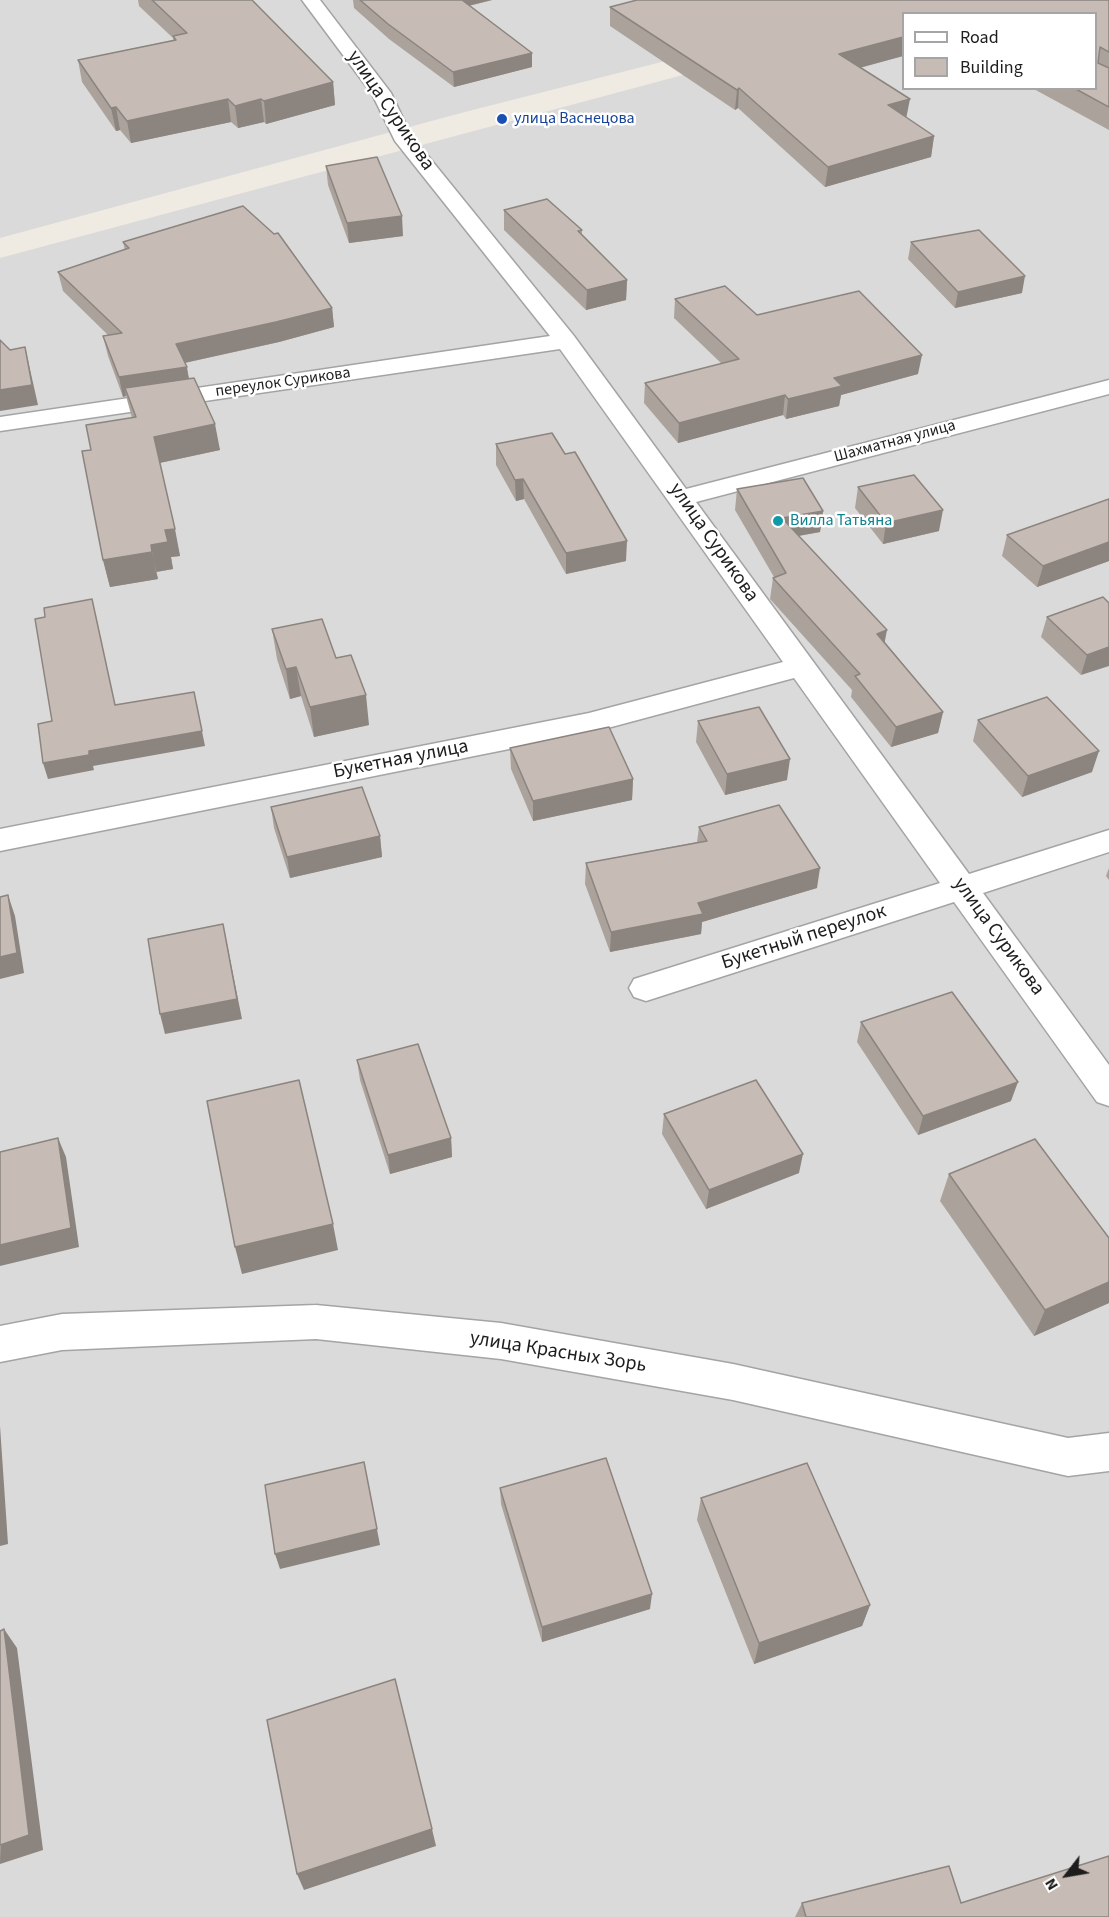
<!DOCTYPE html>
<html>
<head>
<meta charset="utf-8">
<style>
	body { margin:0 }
	#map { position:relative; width:1109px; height:1917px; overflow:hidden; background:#efeae2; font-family:"Source Sans 3",sans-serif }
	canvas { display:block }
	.legend { position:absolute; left:902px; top:12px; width:195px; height:78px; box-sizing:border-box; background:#fff; border:2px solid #a5a5a5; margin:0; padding:8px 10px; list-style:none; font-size:18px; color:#1d1d1d }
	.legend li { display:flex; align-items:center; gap:12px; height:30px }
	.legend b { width:30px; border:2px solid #a5a5a5 }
	.north { position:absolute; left:1037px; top:1845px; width:60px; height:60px; -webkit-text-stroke:4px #fff; paint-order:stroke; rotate:239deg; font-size:16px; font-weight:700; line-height:24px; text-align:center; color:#1d1d1d }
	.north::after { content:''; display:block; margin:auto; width:21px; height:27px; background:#1d1d1d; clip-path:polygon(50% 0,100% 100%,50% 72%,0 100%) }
</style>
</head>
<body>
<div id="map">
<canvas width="1109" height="1917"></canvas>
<ul class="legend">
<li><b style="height:8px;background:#fff"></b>Road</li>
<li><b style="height:16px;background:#c7bcb5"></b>Building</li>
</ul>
<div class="north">N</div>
</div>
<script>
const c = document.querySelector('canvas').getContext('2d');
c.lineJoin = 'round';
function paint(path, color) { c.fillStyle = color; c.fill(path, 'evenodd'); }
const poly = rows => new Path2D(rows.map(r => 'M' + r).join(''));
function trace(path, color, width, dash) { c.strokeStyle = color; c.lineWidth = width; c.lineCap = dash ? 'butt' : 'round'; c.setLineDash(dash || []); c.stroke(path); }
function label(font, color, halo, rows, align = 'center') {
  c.font = font + ' "Source Sans 3",sans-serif'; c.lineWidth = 5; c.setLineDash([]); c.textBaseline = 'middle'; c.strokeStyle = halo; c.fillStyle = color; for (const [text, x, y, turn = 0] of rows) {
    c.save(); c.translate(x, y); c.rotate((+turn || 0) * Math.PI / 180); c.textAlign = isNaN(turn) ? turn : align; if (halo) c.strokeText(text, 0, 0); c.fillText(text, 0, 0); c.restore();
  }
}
paint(poly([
	[0,0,905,0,461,113,0,238],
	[1109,0,1109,1917,0,1917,0,258,903,16,904,88,1096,88,1096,14]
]), '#dbdada');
const street = poly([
	[302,0,320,0,391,93,411,135,574,336,686,489,1109,380,1109,394,696,502,969,874,1109,830,1109,852,983,893,1109,1065,1109,1106,1097,1102,954,902,646,1001,634,997,629,988,634,979,940,883,794,678,589,733,0,851,0,829,589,713,783,662,560,349,0,431,0,417,550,336,395,141,372,94,302,0],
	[316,1305,501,1323,733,1364,1068,1438,1109,1433,1109,1471,1068,1476,733,1400,501,1359,316,1339,62,1350,0,1362,0,1326,62,1314,316,1305]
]);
trace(street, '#a4a4a4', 3);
paint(street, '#fff');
paint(poly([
	[138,0,252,0,333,82,335,105,266,124,264,122,238,128,231,122,131,143,120,130,116,131,82,82,78,60,173,40,173,38,139,6],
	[353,0,492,0,469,6,532,53,532,67,454,87,389,39,354,8],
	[1109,0,1109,130,1032,88,1095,88,903,14,903,56,860,68,907,118,934,136,931,157,825,187,738,108,735,110,610,26,610,7],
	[326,166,403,236,349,243,328,185],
	[504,210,582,230,582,234,627,280,626,300,586,310,504,230],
	[123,242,332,308,334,327,279,342,185,363,189,378,220,450,160,463,180,556,171,557,173,569,156,572,158,579,110,587,103,560,91,450,132,418,126,396,123,397,108,356,103,336,108,335,63,291,58,272,125,250],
	[911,242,1022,293,955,308,908,259],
	[675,299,757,315,918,374,841,395,839,406,786,419,783,415,678,443,644,403,645,383,722,364,674,318],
	[496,444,626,561,566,574,524,499,516,501,496,465],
	[858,487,939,531,883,544,855,508],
	[737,489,823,511,820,532,799,536,885,642,943,712,938,733,891,747,851,697,852,690,770,599,773,578,774,577,735,510],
	[1109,499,1109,561,1037,587,1002,556,1007,535],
	[1109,603,1081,675,1041,637,1047,617],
	[272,629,336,658,369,725,314,737,301,696,290,699,277,659],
	[978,720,1092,772,1022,797,973,741],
	[698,721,787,780,725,795,696,742],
	[510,748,633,779,632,800,533,821,511,769],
	[271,807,380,836,382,857,290,878,274,828],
	[699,827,817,888,702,922,701,934,610,952,585,884,586,863,697,842],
	[1109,868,1109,880,1106,876],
	[861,1022,1011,1101,918,1135,857,1042],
	[357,1060,451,1138,452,1157,390,1174,360,1080],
	[664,1114,799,1173,706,1209,662,1134],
	[949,1174,1109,1238,1109,1303,1034,1336,940,1201],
	[500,1488,650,1609,542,1642,501,1504],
	[701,1498,870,1605,862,1626,754,1664,697,1520],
	[802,1903,961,1903,1109,1917,795,1917]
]), '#aba29c');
paint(poly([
	[454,0,492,0,455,9],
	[903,37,903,56,836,74,839,54],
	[532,53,532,67,454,87,453,72],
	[333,82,335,105,266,124,264,101],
	[739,88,738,108,735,110,737,90],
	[228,99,231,122,131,143,127,121],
	[261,99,264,122,238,128,235,106],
	[910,99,906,119,888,105],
	[116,107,120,130,116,131,111,108],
	[934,136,931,157,825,187,828,167],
	[402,216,403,236,349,243,347,223],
	[1025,276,1022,293,955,308,958,292],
	[627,280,626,300,586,310,587,290],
	[332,308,334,327,279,342,179,364,176,344],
	[25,347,38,405,0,411,0,390],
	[922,355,918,374,841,395,839,406,786,419,788,399,834,378],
	[187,367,190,387,125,388,126,396,123,397,119,377],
	[785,395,783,415,678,443,679,423],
	[215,424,220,450,159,463,154,437],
	[523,479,524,499,516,501,515,480],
	[943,510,939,531,883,544,886,523],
	[823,511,820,532,780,539,782,518],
	[175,529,180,556,171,557,173,569,156,572,151,545,165,530],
	[627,541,626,561,566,574,566,553],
	[1109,542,1109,561,1037,587,1043,566],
	[152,552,158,579,110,587,103,560],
	[887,630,883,651,877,634],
	[1109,647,1109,666,1081,675,1087,655],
	[296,667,301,696,290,699,286,669],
	[194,692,205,746,93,766,94,770,48,779,43,763,89,751],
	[366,695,369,725,314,737,310,707],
	[943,712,938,733,891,747,896,727],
	[1099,751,1092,772,1022,797,1028,776],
	[790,759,787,780,725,795,727,774],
	[633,779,632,800,533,821,533,801],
	[380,836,382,857,290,878,287,857],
	[820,868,817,888,702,922,701,934,610,952,611,932,698,903],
	[8,895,15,916,24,973,0,979,0,957],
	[223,924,242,1019,165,1034,160,1014],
	[1018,1082,1011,1101,918,1135,923,1116],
	[58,1138,66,1157,79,1247,0,1266,0,1245],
	[451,1138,452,1157,390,1174,388,1155],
	[803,1154,799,1173,706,1209,709,1190],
	[333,1224,338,1250,242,1274,235,1247],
	[1109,1282,1109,1303,1034,1336,1045,1310],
	[0,1426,8,1544,0,1546],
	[364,1462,380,1545,280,1569,275,1554],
	[652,1594,650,1609,542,1642,542,1627],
	[870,1605,862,1626,754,1664,759,1643],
	[4,1629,17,1648,43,1850,0,1864],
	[432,1829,436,1846,304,1890,297,1874]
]), '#8b847f');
const building = poly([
	[152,0,252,0,333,82,264,101,261,99,235,106,228,99,127,121,116,107,111,108,78,60,176,40,173,36,187,33,152,0],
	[360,0,462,0,532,53,453,72,388,24,360,0],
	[637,0,1109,0,1109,52,1100,47,1098,63,1109,68,1109,107,1074,88,1095,88,1095,14,903,14,903,37,839,54,910,99,888,105,934,136,828,167,739,88,737,90,610,7,637,0],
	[377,157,402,216,347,223,326,166,377,157],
	[547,199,582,230,578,231,627,280,587,290,504,210,547,199],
	[243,206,274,234,278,233,332,308,276,322,176,344,187,367,119,377,103,336,122,333,58,272,129,248,123,242,243,206],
	[979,230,1025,276,958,292,911,242,979,230],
	[725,286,757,315,859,291,922,355,834,378,842,386,788,399,785,395,679,423,645,383,739,359,675,299,725,286],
	[0,340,10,350,25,347,32,385,0,390,0,340],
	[194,378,215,424,154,437,175,529,165,530,168,542,151,545,152,552,103,560,82,451,91,450,86,425,136,417,125,388,194,378],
	[552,433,565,454,575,452,627,541,566,553,523,479,515,480,496,444,552,433],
	[914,475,943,510,886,523,858,487,914,475],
	[803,478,823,511,782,518,887,630,877,634,943,712,896,727,855,676,860,674,773,578,786,573,737,489,803,478],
	[1109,499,1109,542,1043,566,1007,535,1109,499],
	[1103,597,1109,603,1109,647,1087,655,1047,617,1103,597],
	[92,599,115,705,194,692,202,731,89,751,89,755,43,763,38,724,52,721,35,619,45,617,44,608,92,599],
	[322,619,336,658,351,655,366,695,310,707,296,667,286,669,272,629,322,619],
	[1047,697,1099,751,1028,776,978,720,1047,697],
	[759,707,790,759,727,774,698,721,759,707],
	[609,727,633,779,533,801,510,748,609,727],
	[362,787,380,836,287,857,271,807,362,787],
	[779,805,820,868,698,903,703,914,611,932,586,863,707,841,699,827,779,805],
	[8,895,17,953,0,957,0,897,8,895],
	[223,924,237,999,160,1014,148,939,223,924],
	[952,992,1018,1082,923,1116,861,1022,952,992],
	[418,1044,451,1138,388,1155,357,1060,418,1044],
	[299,1080,333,1224,235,1247,207,1101,299,1080],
	[756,1080,803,1154,709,1190,664,1114,756,1080],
	[58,1138,71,1228,0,1245,0,1152,58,1138],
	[1035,1139,1109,1238,1109,1282,1045,1310,949,1174,1035,1139],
	[606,1458,652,1594,542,1627,500,1488,606,1458],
	[364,1462,377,1529,275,1554,265,1485,364,1462],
	[807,1463,870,1605,759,1643,701,1498,807,1463],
	[4,1629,29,1835,0,1845,0,1631,4,1629],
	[395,1679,432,1829,297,1874,267,1720,395,1679],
	[1109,1856,1109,1917,806,1917,802,1903,949,1866,961,1903,1109,1856]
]);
paint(building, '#c7bcb5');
trace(building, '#8b847f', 1.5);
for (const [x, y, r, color] of [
	[502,119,6,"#1a4fb4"],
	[778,521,6,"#0f9aa8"]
]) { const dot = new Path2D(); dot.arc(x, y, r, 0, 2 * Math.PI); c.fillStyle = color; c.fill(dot); trace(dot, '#fff', 2); }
label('16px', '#164399', '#fff', [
	["улица Васнецова",514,119]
], 'left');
label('16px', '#1d1d1d', '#fff', [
	["переулок Сурикова",283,383,-8],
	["Шахматная улица",895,442,-15]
]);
label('16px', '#0d838f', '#fff', [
	["Вилла Татьяна",790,521]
], 'left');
label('20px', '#1d1d1d', '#fff', [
	["улица Сурикова",390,111,56],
	["улица Сурикова",713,543,55],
	["Букетная улица",401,760,-11],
	["улица Сурикова",998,937,54],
	["Букетный переулок",804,938,-18],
	["улица Красных Зорь",558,1353,9]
]);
</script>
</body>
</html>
